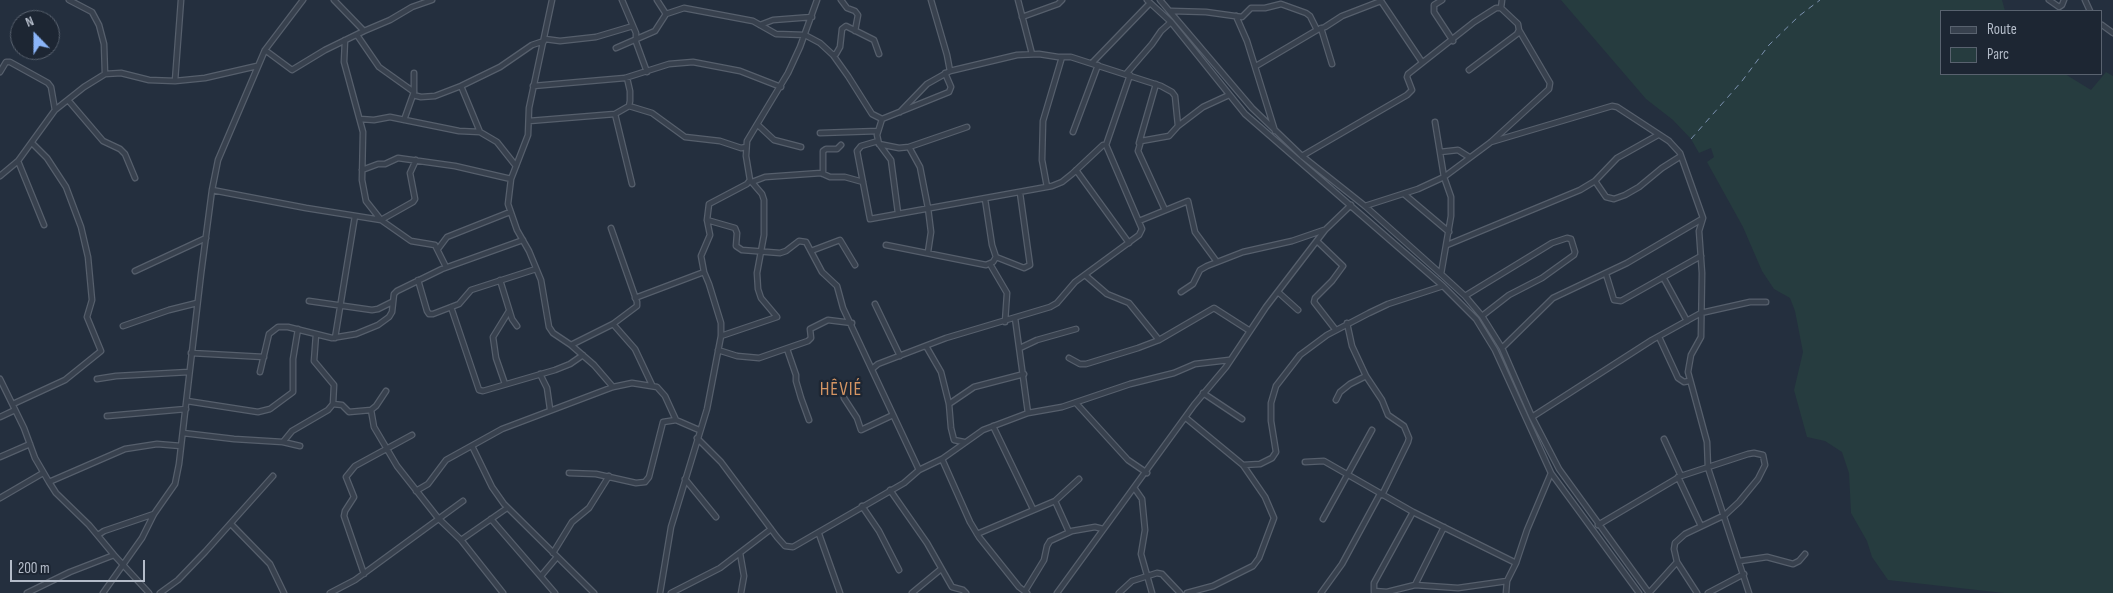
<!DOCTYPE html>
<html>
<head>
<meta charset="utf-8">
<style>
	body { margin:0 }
	#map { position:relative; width:2113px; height:593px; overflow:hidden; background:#242f3e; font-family:"Sofia Sans Condensed",sans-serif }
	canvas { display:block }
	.legend { position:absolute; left:1940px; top:10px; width:162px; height:65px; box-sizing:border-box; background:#1d2633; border:1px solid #59626f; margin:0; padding:6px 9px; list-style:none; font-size:15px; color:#b4bcc9 }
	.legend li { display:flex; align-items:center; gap:10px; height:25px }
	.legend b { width:25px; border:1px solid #59626f }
	.north { position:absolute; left:10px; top:10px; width:50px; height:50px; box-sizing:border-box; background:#1d2633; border:1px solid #59626f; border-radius:50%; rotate:338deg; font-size:14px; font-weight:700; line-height:20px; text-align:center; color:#b4bcc9 }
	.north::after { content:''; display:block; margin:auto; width:18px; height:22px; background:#8ab4f8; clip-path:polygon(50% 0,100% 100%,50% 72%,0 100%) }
	.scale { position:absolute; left:10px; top:560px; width:135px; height:22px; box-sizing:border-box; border:2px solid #b4bcc9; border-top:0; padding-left:6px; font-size:15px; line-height:18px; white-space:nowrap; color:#b4bcc9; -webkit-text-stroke:4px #1d2633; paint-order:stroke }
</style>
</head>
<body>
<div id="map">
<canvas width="2113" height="593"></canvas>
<ul class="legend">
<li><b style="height:6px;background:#38414e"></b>Route</li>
<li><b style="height:14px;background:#263c3f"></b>Parc</li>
</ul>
<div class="north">N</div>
<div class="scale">200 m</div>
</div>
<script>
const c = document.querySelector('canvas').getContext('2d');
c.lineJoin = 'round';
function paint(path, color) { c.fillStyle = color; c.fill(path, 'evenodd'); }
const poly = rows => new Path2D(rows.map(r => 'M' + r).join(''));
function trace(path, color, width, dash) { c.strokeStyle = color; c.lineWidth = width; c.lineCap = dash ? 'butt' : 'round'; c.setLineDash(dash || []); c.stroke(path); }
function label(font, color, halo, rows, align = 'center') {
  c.font = font + ' "Sofia Sans Condensed",sans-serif'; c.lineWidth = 4.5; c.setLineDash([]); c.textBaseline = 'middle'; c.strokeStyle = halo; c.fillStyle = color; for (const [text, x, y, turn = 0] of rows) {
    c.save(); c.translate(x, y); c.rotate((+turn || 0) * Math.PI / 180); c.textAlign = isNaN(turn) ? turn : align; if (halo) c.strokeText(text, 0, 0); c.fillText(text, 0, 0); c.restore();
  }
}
paint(poly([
	[1561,0,2002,0,2005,11,1942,11,1942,74,2065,74,2091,90,2106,72,2113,76,2113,593,2004,593,1888,580,1872,557,1867,541,1851,513,1849,473,1842,452,1825,441,1807,437,1794,390,1803,352,1795,311,1790,298,1774,289,1762,271,1743,227,1707,162,1714,157,1711,148,1699,153,1691,139,1673,120,1646,99]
]), '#263c3f');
trace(poly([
	[1691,139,1742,81,1769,45,1799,16,1820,0]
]), '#7c92b1', 1, [6, 5]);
const minor = poly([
	[69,0,92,12,99,25,104,44,105,74],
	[334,0,364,31,390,20,412,7,432,0],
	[552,0,529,108,528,135,511,179,508,204,517,230,529,251,541,280,549,327,553,333,571,345,594,365,613,387],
	[622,0,636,33,636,42,647,72],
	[657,0,666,14],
	[841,0,847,8,855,11,858,15,855,31],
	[931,0,947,55,950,71],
	[1018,0,1032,54],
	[1147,0,1171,22,1245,114,1443,286,1476,319,1495,350,1551,473,1639,593],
	[1160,0,1252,108,1302,156,1365,206,1441,274,1465,296,1482,316,1502,348,1532,417,1559,469,1649,593],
	[1442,0,1434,5,1434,12,1453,41],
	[2049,0,2059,7,2062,5,2064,0],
	[2085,0,2090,11],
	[1501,8,1502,0],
	[1171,11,1206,12,1242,17,1251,8,1265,8,1281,4,1306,13,1310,16,1317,30],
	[1236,16,1247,41,1275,131],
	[1022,17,1058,4,1062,0],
	[760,25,773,20,812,17],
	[2102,25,2113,33],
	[1321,28,1332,64],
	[357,35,379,67,414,92],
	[545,39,560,41,596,37,633,26],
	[345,40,344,62,363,132,362,180,366,201,381,220,411,241,435,245,446,267],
	[616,48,655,31,666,14,684,8,753,21,776,34,805,35,820,43,833,55,848,76,872,114,882,119,949,92,951,87,945,73],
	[265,50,292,70,325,50,364,31],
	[833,55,836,54,840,47,842,29,846,26,874,40,879,54],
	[1092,63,1150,3],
	[1256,66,1317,30,1325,27,1342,16,1381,1,1422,62],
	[0,72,6,62,10,62,48,83,51,87,55,110],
	[1126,74,1152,44,1161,31,1171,22],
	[175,81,181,0],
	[461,86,480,132],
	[533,86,625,78,669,64,693,62,740,71,781,87],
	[413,95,421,97,435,96,461,86,500,67,532,45,544,41],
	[68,100,103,141,120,149,125,154,135,178],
	[629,106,652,113,685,137,720,141,741,148,746,147],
	[900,112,927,84,950,71,1017,55,1039,54,1058,57,1071,57,1161,86,1172,92,1175,96,1178,126,1169,136,1141,141,1138,151,1165,210],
	[615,114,632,184],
	[360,119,374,120,390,117,459,131,480,132,497,142,516,166],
	[882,119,877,135,879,144,891,160,898,213],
	[404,120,414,92,414,73],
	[529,121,615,114,629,106,630,101,630,91,627,78],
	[1435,122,1444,177,1451,197,1451,216,1441,274],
	[758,125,774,140,801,147],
	[1178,126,1203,107,1229,95],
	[1073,132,1098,65],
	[820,133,878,131],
	[1491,142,1612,106,1617,107,1669,141,1680,153,1703,218,1699,231,1702,273,1701,337,1691,355,1688,372,1707,442,1708,468,1749,593],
	[1139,143,1156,84],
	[879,144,899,148,909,147,967,127],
	[1106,145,1130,75],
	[909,147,920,167,928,208,931,232,928,252],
	[1440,152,1458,150,1469,157],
	[1302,156,1407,95,1412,90,1407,77,1408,74,1474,22,1496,8,1501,8,1518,24,1519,30,1517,34,1469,70],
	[18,161,44,225],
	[362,170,378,164,385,164,398,158,455,166,511,179],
	[1076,170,1129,243],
	[823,174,823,151,826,149,837,149,841,145],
	[0,176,18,161,55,110,84,87,105,74,121,73,149,80,175,81,205,78,257,66],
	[1595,181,1606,197,1614,199,1625,195,1639,187,1662,168,1681,156],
	[752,182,765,177,821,173,830,177,845,177,863,182],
	[1047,187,1042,160,1043,121,1062,57],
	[212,190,306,208,381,220,413,202,415,199,410,173,416,160],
	[1404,194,1449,232],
	[985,199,992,245,996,257],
	[1365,206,1418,189,1444,177,1491,142,1549,89,1550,83,1519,30],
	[707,220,735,228,737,233,736,246,742,250,780,253,786,251,799,241,806,242,822,272,837,286,843,308,919,470],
	[1139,221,1188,201,1195,232,1217,262],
	[1317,241,1343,266,1332,281,1315,298,1314,302,1335,329],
	[886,245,986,265,993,262,996,257],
	[1447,245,1580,190,1595,181,1617,158,1658,135],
	[438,249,447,237,510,212],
	[811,251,840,240,855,265],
	[996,257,1024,268,1030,265,1020,193],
	[990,264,1007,293,1005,322],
	[135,271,206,238],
	[1606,274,1614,300,1621,301,1701,256],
	[1085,275,1107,294,1129,303,1159,340],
	[1663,277,1687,321],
	[418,280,427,311,429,314,433,314,459,304,471,290,536,269],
	[500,280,512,319,517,326],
	[1181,292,1193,284,1200,270,1207,266,1243,252,1292,241,1324,230],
	[1278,292,1298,310],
	[1465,296,1552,243,1567,238,1571,239,1575,252,1574,255,1542,278,1509,295,1482,316],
	[635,298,704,272],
	[309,301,372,310,378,309,392,302],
	[875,304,900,356],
	[451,307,479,390,483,391,555,370,570,364,583,355],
	[1015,318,1028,413],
	[1347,323,1352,346,1366,376,1382,400,1388,415,1404,426,1409,438,1408,442,1382,495],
	[613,324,635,349,652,385],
	[123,326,169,310,197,303],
	[721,336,777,317,761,298,758,289,757,273,764,235,764,200,762,194,750,180],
	[1659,337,1678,378,1684,382,1689,381],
	[335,338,355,216],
	[571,345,613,324,637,306,637,302,611,228],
	[926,346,941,372,949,404,951,428,954,440,964,442],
	[1020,348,1037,340,1076,329],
	[1502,348,1553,298,1627,263,1702,219],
	[787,349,796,375,796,381,801,398,809,420],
	[718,350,737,356,759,358,808,341,811,338,810,329,828,320,852,323],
	[191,353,264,357],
	[1069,358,1080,364,1086,364,1138,348,1159,340,1214,308,1250,331],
	[872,369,878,364,946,338,1050,307,1057,303,1075,282,1139,235,1142,229,1106,145,1103,145,1072,174,1062,182,1052,186,870,219,857,151,861,146,878,141],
	[260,372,269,334,278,327,288,327,332,338,356,334,378,325,389,317,392,312,394,294,397,291,442,269,523,240],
	[540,374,547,388,550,409],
	[0,379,24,428,35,458,49,482,56,493,89,525,114,555,149,593],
	[97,379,116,376,189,372],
	[505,384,496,358,493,337,509,311],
	[1203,393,1242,419],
	[844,398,857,418,861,430,893,415],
	[1336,400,1340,392,1350,384,1366,376],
	[187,401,258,412,270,409,293,392,293,359,298,329],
	[1076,403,1128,460,1147,473],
	[13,404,65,380,101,351,87,317,92,300,88,257,81,227,66,187,47,158,32,143],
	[333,404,342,405,349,412,371,410,376,406,386,391],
	[949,404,974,387,1024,374],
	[371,410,374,427,397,466,438,518,461,540,503,593],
	[107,416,186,409],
	[0,417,15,410],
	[1532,417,1652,340,1701,313,1750,302,1766,302],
	[1186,418,1243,465,1265,497,1274,518,1259,558,1253,566,1213,586,1187,593],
	[993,426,1033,509],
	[183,433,234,439,283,442,300,446],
	[697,438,721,462,777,537,785,546,793,547,904,483,919,470,942,459,983,430,1028,413,1062,407,1130,384,1174,373,1195,364,1229,360],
	[1664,439,1681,476],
	[283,442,292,431,328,410,333,404,334,385,314,361,316,334],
	[472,446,492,487,504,504,594,593],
	[0,457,30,444],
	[942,459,970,522,979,537,1019,587,1027,593],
	[1305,462,1324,461,1413,512,1516,563],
	[1243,465,1260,464,1272,458,1276,452,1271,421,1271,403,1276,386,1300,355,1327,335,1369,313,1388,304,1443,286],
	[569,473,596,474,636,483,645,482,649,477,663,422,676,420,699,430],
	[1678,477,1701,526],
	[685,479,716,517],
	[49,482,125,449,157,444,181,446],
	[1135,489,1142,499,1145,530,1141,554,1152,593],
	[890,490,927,543,952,587,963,590,966,593],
	[416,491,428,484,446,460,502,429,613,387,632,383,657,387,665,396,676,420],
	[0,498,43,473],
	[1055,501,1069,532],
	[862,506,879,531,899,570],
	[491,519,555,593],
	[1323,519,1372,430],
	[231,524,270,564,284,593],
	[1598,525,1681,476,1748,454,1754,453,1763,455,1765,465,1758,479,1739,502,1725,515,1685,534,1675,543,1674,549,1677,562,1697,593],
	[819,534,840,593],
	[977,534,1055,501,1079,479],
	[98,535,104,531,154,514],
	[461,540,507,508],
	[553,553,572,522,589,508,609,476],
	[740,553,744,576,741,593],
	[1740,561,1767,557,1793,564,1799,561,1805,554],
	[364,574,344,516,345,511,354,497,346,477,355,466,412,435],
	[541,576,557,557],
	[1415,585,1444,527],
	[1025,591,1044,560,1047,546,1050,541,1072,531,1095,527,1103,529],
	[1374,591,1387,592,1415,585,1458,588,1507,581],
	[1374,592,1374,583,1413,512],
	[27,593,70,572,114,555],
	[103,593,142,538,154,514,175,484,179,464,201,274,212,190,218,160,265,50,303,0],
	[160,593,178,580,205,552,273,476],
	[330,593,355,580,463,501],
	[660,593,671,527,707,409,721,336,721,323,709,284,704,272,701,256,710,235,707,220,709,204,747,184,750,180,746,156,747,141,788,73,800,47,817,0],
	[671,593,720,568,771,529],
	[912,593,941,569],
	[1057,593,1194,405,1226,367,1266,307,1325,230,1351,205],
	[1119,593,1132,581,1157,573,1162,574,1180,593],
	[1321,593,1342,564,1380,494],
	[1506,593,1507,581,1516,563,1527,530,1551,473],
	[1649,593,1677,562],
	[1708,593,1744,574]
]);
trace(minor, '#565f6c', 7);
trace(minor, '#38414e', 4.5);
c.letterSpacing = '1px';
label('19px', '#d59563', '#1d2633', [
	["HÊVIÉ",841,390]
]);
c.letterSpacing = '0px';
</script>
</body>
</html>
